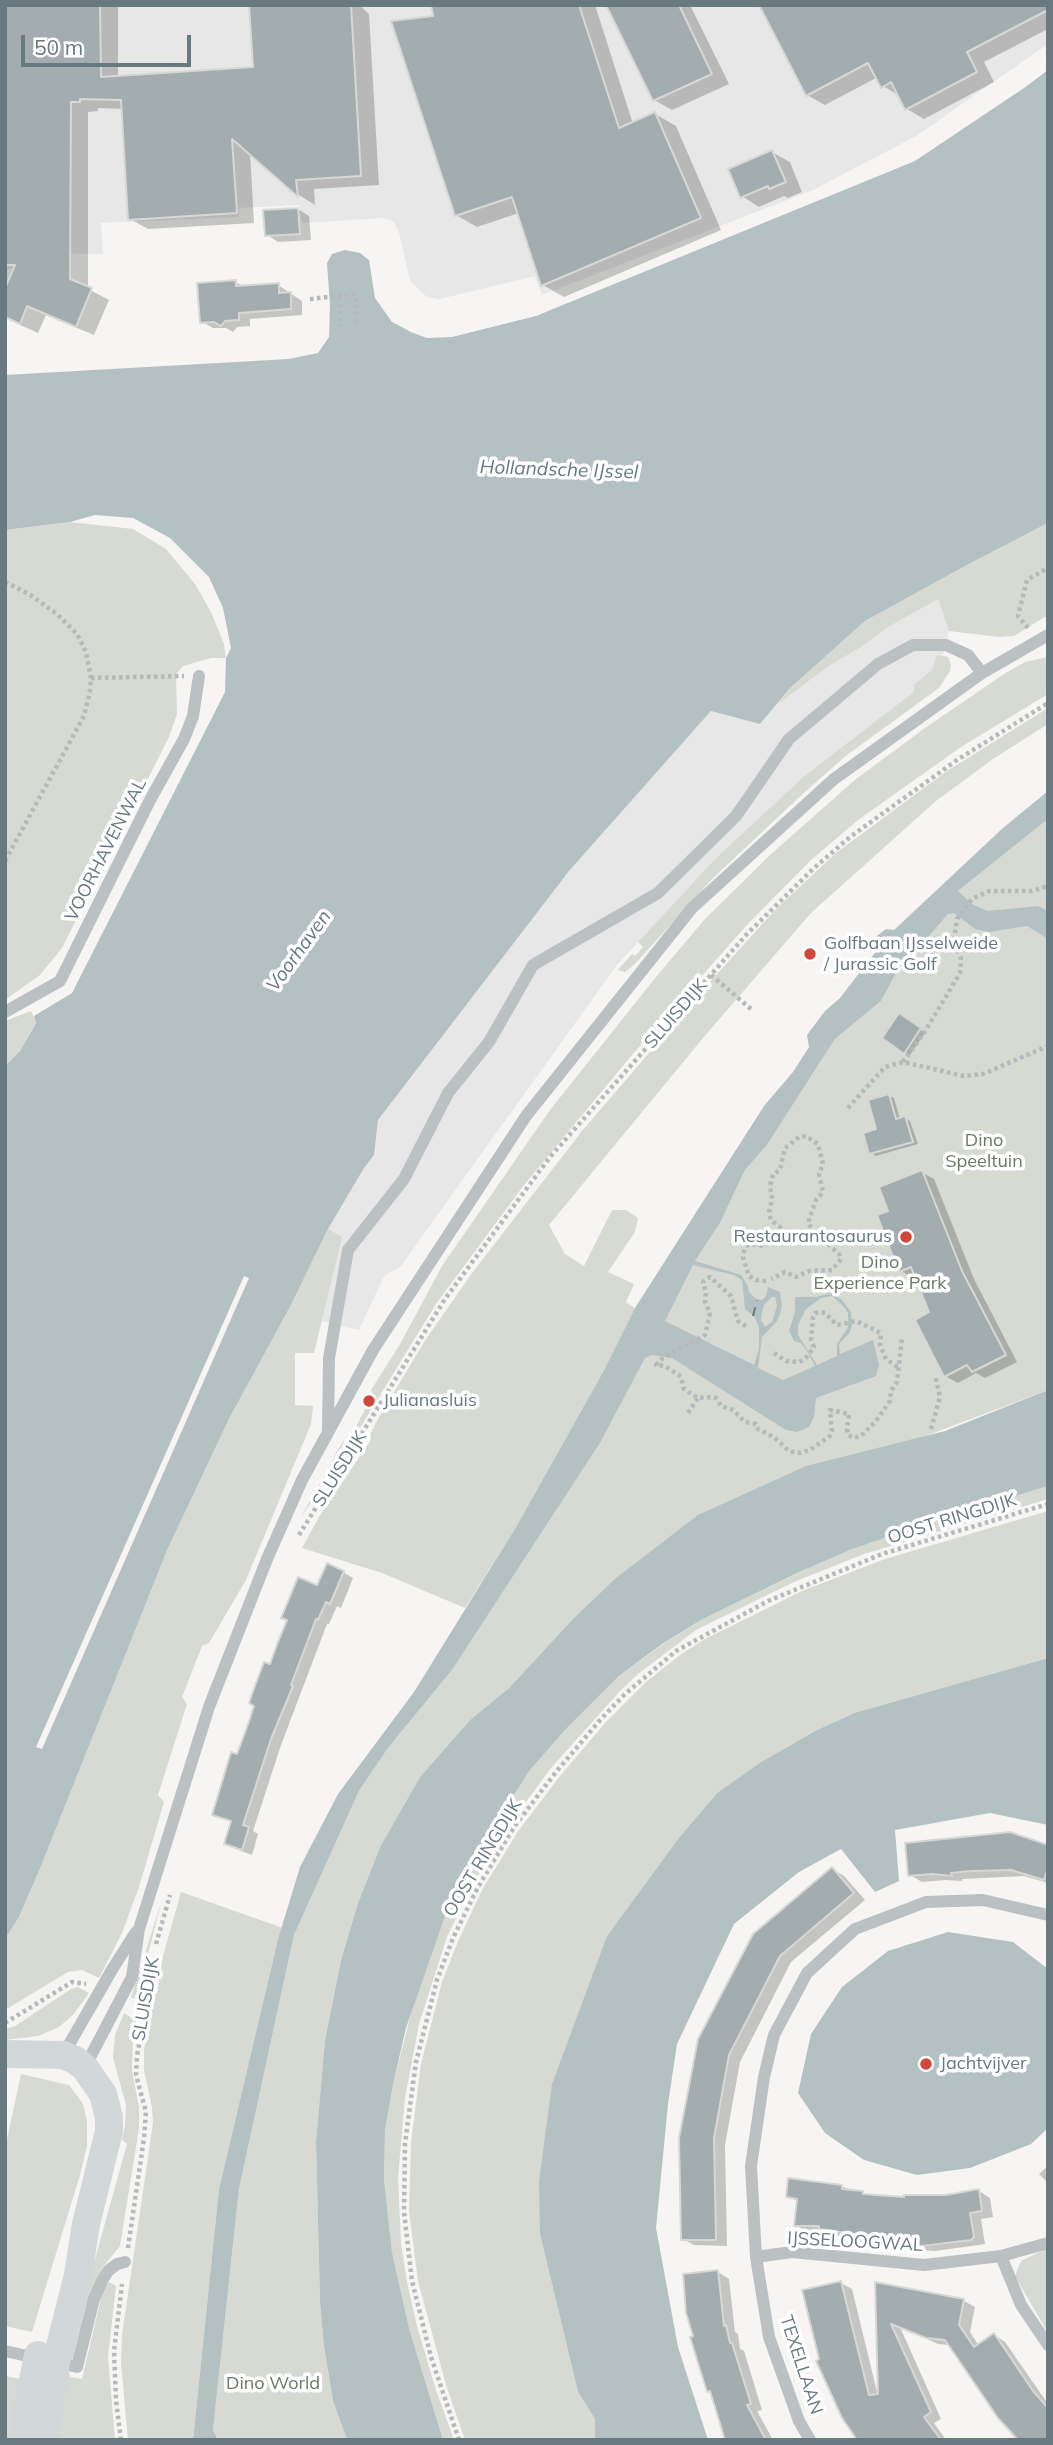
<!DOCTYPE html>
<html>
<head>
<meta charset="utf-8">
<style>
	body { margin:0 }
	#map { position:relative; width:1053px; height:2445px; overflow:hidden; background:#f6f5f3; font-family:Mulish,sans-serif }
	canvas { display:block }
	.frame { position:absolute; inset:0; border:7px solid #687980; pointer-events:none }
	.scale { position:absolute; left:21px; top:35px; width:170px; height:32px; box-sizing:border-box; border:4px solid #687980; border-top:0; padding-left:9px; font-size:21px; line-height:24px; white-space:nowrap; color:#687980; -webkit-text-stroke:5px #fff; paint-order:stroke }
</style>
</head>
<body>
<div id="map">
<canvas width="1053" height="2445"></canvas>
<div class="frame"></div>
<div class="scale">50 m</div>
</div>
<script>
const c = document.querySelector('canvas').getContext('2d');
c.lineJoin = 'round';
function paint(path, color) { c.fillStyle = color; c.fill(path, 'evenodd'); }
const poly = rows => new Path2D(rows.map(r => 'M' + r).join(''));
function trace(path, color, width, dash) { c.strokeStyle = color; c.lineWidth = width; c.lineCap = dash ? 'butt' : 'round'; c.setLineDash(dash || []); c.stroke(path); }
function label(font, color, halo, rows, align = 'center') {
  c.font = font + ' Mulish,sans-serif'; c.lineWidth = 7; c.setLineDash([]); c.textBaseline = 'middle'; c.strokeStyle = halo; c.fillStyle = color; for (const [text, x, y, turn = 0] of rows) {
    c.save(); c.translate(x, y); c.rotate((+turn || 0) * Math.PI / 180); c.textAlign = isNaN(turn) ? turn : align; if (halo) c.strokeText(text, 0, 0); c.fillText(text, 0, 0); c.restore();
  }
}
paint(poly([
	[5,5,1048,5,1048,44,916,136,813,190,542,295,535,276,440,299,427,297,410,281,399,232,393,221,382,218,302,223,299,205,239,208,239,217,101,223,103,254,24,253,24,269,5,269],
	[938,599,949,631,943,655,934,678,803,777,715,859,616,966,401,1266,384,1276,359,1330,321,1321,341,1238,328,1229,364,1168,374,1155,378,1120,569,871,711,711,760,724,790,688,837,644]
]), '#e6e7e6');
paint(poly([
	[70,522,133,529,166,549,195,584,211,612,224,644,226,658,211,658,183,666,176,674,177,714,169,737,62,948,40,975,5,1000,5,530],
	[1048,523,1048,615,1014,636,999,637,949,631,938,599,888,627,861,647,830,665,778,704,790,688,865,621,967,565],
	[937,655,948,657,951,664,950,671,939,688,847,755,807,790,713,878,635,964,625,972,618,970,632,954,635,956,643,947,638,942,715,859,803,777,914,692,914,685,932,670],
	[1048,657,1048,694,961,747,858,820,811,860,746,926,632,1055,524,1185,436,1304,341,1459,301,1517,343,1441,348,1442,373,1394,371,1390,399,1346,442,1266,550,1110,656,977,705,919,770,855,856,779,925,728,1004,674,1025,662],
	[1048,708,1048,724,993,759,936,801,811,913,703,1038,549,1225,565,1254,584,1266,612,1210,626,1210,638,1218,635,1232,608,1272,634,1284,626,1302,635,1308,603,1372,516,1527,465,1608,382,1573,302,1548,319,1517,371,1440,369,1436,378,1419,424,1342,472,1273,582,1131,716,975,777,908,836,853,947,771],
	[1048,819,1048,1390,920,1438,572,1620,509,1688,470,1720,420,1777,380,1847,358,1903,341,1960,325,2040,316,2141,320,2302,324,2347,333,2401,347,2440,218,2440,213,2430,239,2189,294,1935,359,1791,388,1748,452,1670,600,1443,695,1261,720,1223,745,1170,767,1145,835,1039,881,1001,894,977,948,914,958,891],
	[31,1011,36,1022,20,1051,5,1066,5,1021],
	[328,1229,342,1237,314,1353,295,1353,295,1405,313,1406,311,1424,246,1580,209,1643,202,1646,182,1697,187,1704,158,1795,164,1802,139,1887,122,1933,99,1978,82,1970,68,1972,5,2010,5,1939,19,1917,39,1871,168,1548,230,1417,291,1305],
	[1048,1486,1048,1499,864,1554,794,1582,696,1630,638,1674,620,1691,551,1768,509,1825,472,1885,447,1937,419,2024,405,2098,398,2178,401,2243,407,2282,417,2326,435,2387,454,2440,443,2440,409,2328,392,2252,384,2179,385,2130,394,2080,418,1987,445,1916,470,1863,500,1815,530,1770,566,1729,619,1676,663,1644,701,1620,797,1573,850,1550,907,1530],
	[1048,1511,1048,1658,854,1713,815,1731,761,1762,717,1793,678,1839,607,1936,540,2234,578,2392,595,2419,595,2440,465,2440,446,2385,418,2281,409,2211,411,2143,421,2064,442,1982,459,1939,483,1888,519,1830,560,1776,606,1722,646,1682,680,1655,705,1639,802,1591,885,1559],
	[181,1892,283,1928,278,1939,219,2189,193,2440,128,2440,121,2363,122,2335,153,2123,152,2108,144,2070,144,2050,153,1993,157,1994,163,1956],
	[162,1900,148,1954,141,2002,131,1997],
	[78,1987,89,1993,73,2015,59,2027,38,2036,5,2040,5,2029,15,2026,71,1989],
	[124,2013,136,2021,133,2036,132,2071,139,2107,139,2128,120,2246,103,2267,94,2285,76,2357,70,2360,68,2356,127,2144,122,2140,125,2126,126,2105,113,2058,115,2035],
	[21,2074,69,2085,83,2104,87,2121,87,2146,80,2175,32,2332,5,2326,5,2149],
	[1048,2248,1048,2333,1015,2276,1021,2261],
	[109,2282,116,2286,108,2357,115,2440,51,2440,60,2370,69,2373,70,2377,82,2379,103,2290],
	[5,2376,21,2379,12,2440,5,2440]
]), '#d6dad3');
paint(poly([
	[1048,70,1048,523,967,565,865,621,790,688,760,724,711,711,569,871,378,1120,374,1155,364,1168,328,1229,291,1305,230,1417,168,1548,39,1871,19,1917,5,1939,5,1066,20,1051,36,1023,34,1016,72,993,225,692,226,658,231,648,223,608,209,577,170,538,133,518,95,515,70,522,5,530,5,375,289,359,318,353,329,337,330,305,327,263,332,254,345,250,360,253,369,260,375,298,392,322,411,332,427,338,452,337,536,316,915,161,1024,88],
	[1048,791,1048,819,958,891,972,904,987,911,1038,906,1048,911,1048,939,1027,926,989,932,975,929,954,913,948,914,894,977,881,1001,835,1039,767,1145,745,1170,720,1223,695,1261,741,1275,748,1286,749,1292,756,1299,762,1300,766,1296,768,1287,780,1292,782,1305,780,1314,777,1321,762,1337,758,1368,783,1380,815,1366,807,1351,801,1343,794,1341,789,1331,795,1312,795,1297,816,1297,832,1293,842,1300,851,1312,852,1326,850,1332,839,1344,840,1354,873,1340,879,1365,876,1376,816,1398,814,1417,809,1427,797,1432,786,1430,672,1358,652,1355,645,1358,600,1443,452,1670,388,1748,359,1791,294,1935,239,2189,213,2430,218,2440,193,2440,219,2189,278,1939,300,1867,338,1794,414,1692,516,1527,603,1372,635,1308,764,1106,793,1072,809,1047,807,1035,825,1011,840,998,877,950,873,939,886,929,894,930,1003,828],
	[693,1265,734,1275,742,1280,745,1309,754,1316,759,1327,759,1349,754,1365,665,1321],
	[832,1296,845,1308,848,1313,848,1327,837,1344,837,1356,817,1365,798,1335,798,1325,806,1309,821,1298],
	[772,1297,775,1297,777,1306,772,1322,765,1327,761,1320,762,1312,764,1305],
	[1048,1390,1048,1486,907,1530,850,1550,797,1573,701,1620,662,1644,619,1676,566,1729,530,1770,470,1863,445,1916,406,2028,394,2080,385,2130,384,2179,392,2252,409,2328,443,2440,347,2440,333,2401,324,2347,320,2302,316,2141,325,2040,341,1960,358,1903,380,1847,420,1777,470,1720,509,1688,572,1620,616,1578,698,1515,806,1466,945,1431],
	[1048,1658,1048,1825,990,1813,895,1830,899,1881,875,1892,841,1849,799,1872,734,1924,677,2044,668,2104,656,2228,678,2347,708,2440,595,2440,595,2419,578,2392,540,2234,539,2181,552,2084,607,1936,678,1839,717,1793,761,1762,815,1731,854,1713],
	[948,1932,1013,1942,1048,1969,1048,2128,1031,2144,970,2168,917,2175,864,2160,825,2133,798,2093,811,2034,842,1987,888,1951]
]), '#b4c1c3');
paint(poly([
	[244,1276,249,1278,42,1749,36,1747]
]), '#f6f5f3');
paint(poly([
	[5,5,118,5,118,77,255,68,251,5,359,5,369,14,379,185,314,189,315,205,299,195,250,152,254,223,148,229,130,219,123,109,98,108,98,111,88,112,88,289,109,300,94,335,46,315,38,333,5,318],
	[433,5,595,5,633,124,655,114,676,126,721,230,564,297,543,285,519,213,477,227,456,215],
	[608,5,690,5,729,84,672,110,654,100],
	[761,5,1048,5,1048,29,984,62,994,82,924,119,907,109,900,96,883,86,878,77,825,105,807,95],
	[772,152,790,162,802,192,788,198,784,196,759,207,742,196],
	[298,209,309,216,311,240,278,242,267,235],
	[235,282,245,287,278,285,302,301,302,315,250,319,250,326,237,327,233,332,226,328,213,328,202,322],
	[899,1016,925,1033,910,1055,905,1052],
	[889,1096,894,1098,900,1119,905,1118,910,1121,918,1144,876,1156,871,1153],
	[921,1172,934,1179,974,1279,1017,1362,985,1378,976,1373,958,1383,945,1376,931,1313,917,1276,913,1278,901,1271,891,1212],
	[343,1572,353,1578,341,1608,337,1606,329,1624,327,1624,281,1745,253,1831,258,1834,252,1855,236,1849,226,1844,232,1822,214,1814,238,1756,271,1667,318,1587],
	[1048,1847,1048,1883,1024,1876,962,1879,962,1881,945,1880,922,1882,910,1875],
	[832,1869,844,1876,865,1900,791,1962,740,2062,725,2145,727,2246,694,2245,683,2239,700,2040],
	[1048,2166,1048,2183,1039,2174],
	[841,2186,870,2197,905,2199,947,2197,979,2191,990,2198,993,2217,981,2219,985,2244,935,2251,873,2246,862,2239,832,2235,827,2232,807,2232,796,2225,799,2202,788,2196],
	[718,2272,729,2279,735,2332,738,2334,740,2349,744,2351,762,2410,757,2411,773,2440,729,2440,712,2393,708,2391,695,2337],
	[841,2283,852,2289,878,2396,877,2284,964,2301,975,2307,970,2332,979,2346,994,2335,1005,2342,1048,2404,1048,2440,950,2345,938,2344,900,2327,941,2419,934,2423,946,2440,860,2440,821,2360]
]), '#0003');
trace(poly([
	[753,1316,757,1300]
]), '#647a7d', 2, [9, 7]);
const building = poly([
	[5,5,100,5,101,77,253,67,249,5,351,5,361,176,296,180,298,197,232,139,237,213,128,220,121,100,80,99,80,102,71,102,70,279,92,288,76,327,27,306,20,324,5,317,5,288,15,265,5,265,5,5],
	[431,5,579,5,619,128,655,112,701,218,541,286,512,197,455,216,391,21,433,16,431,5],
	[606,5,679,5,712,74,653,101,606,5],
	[759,5,1048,5,1048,10,967,52,977,72,905,110,891,82,881,88,868,63,806,96,759,5],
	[772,150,786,182,769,189,768,186,740,198,728,169,772,150],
	[298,208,300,234,265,236,263,210,298,208],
	[236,280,236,286,279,283,279,293,291,292,291,309,239,313,239,320,225,321,221,326,214,322,200,323,197,283,236,280],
	[899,1013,921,1028,904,1054,882,1038,899,1013],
	[889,1094,896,1119,905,1116,913,1142,869,1154,863,1133,876,1129,868,1100,889,1094],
	[922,1170,962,1271,1006,1355,972,1372,967,1365,944,1377,915,1320,929,1312,911,1267,899,1272,877,1215,888,1211,879,1187,922,1170],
	[327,1563,344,1571,330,1604,326,1602,318,1620,316,1619,291,1685,293,1686,271,1739,243,1825,249,1827,242,1850,224,1844,231,1821,212,1815,231,1752,237,1754,246,1730,254,1706,249,1703,256,1683,264,1662,270,1664,278,1642,287,1620,281,1618,298,1577,317,1585,327,1563],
	[1010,1832,1048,1845,1048,1867,1044,1880,1011,1870,971,1871,951,1873,952,1876,932,1874,908,1876,905,1843,1010,1832],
	[832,1867,854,1893,780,1956,729,2055,714,2138,716,2240,681,2240,679,2138,698,2039,753,1934,832,1867],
	[788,2178,842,2185,842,2189,863,2191,863,2194,904,2197,904,2195,946,2195,979,2189,982,2211,970,2213,974,2237,971,2240,922,2246,883,2245,880,2242,860,2241,860,2235,819,2229,819,2226,794,2226,797,2199,786,2197,788,2178],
	[718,2270,724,2326,726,2325,730,2343,732,2343,751,2404,747,2405,766,2440,725,2440,710,2391,707,2392,690,2337,693,2336,686,2313,683,2274,718,2270],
	[841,2281,869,2395,878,2394,875,2282,964,2299,959,2325,974,2347,994,2333,1033,2391,1048,2408,1048,2440,1018,2440,998,2418,945,2340,926,2338,891,2324,931,2412,924,2417,941,2440,857,2440,842,2418,816,2361,819,2359,802,2290,841,2281]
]);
paint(building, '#a3acaf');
trace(building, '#d7d7d5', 2);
trace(poly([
	[339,297,341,327],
	[310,299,355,294,357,325],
	[5,582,29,594,57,614,77,634,86,652,91,678,90,691,84,716,5,861],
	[1028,628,1018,616,1027,580,1048,568],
	[91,678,184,676],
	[711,975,751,1009],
	[903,1062,924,1033,960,973,961,959,954,940,957,919,972,899,989,891,1032,891,1048,886],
	[848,1108,885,1067,903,1062,964,1076,983,1074,1048,1046],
	[766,1281,756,1280,749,1276,743,1257,744,1251,746,1246,751,1244,764,1246,773,1241,784,1243,785,1238,780,1227,771,1220,769,1213,772,1199,770,1186,773,1174,780,1170,785,1148,799,1137,806,1136,818,1144,823,1164,819,1174,823,1192,816,1200,808,1223,815,1233,825,1237,830,1246,839,1254,841,1259,832,1270,809,1271,796,1277,785,1272,771,1279],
	[746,1326,738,1321,731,1296,710,1277,706,1279,703,1282,706,1292,705,1302,710,1313,705,1335,660,1360,656,1365,665,1366,677,1374,681,1377,684,1389,698,1398,713,1397,716,1398,721,1406,733,1410,745,1422,756,1424,758,1429,775,1438,789,1451,799,1453,810,1450,830,1436,832,1431,830,1410,849,1414,847,1429,848,1435,854,1438,861,1436,876,1421,890,1401,891,1391,897,1382,902,1338],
	[774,1353,786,1361,799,1362,805,1359,814,1347,811,1340,813,1317,815,1313,820,1312,825,1313,837,1325,856,1321,877,1331,881,1334,880,1345,886,1359,899,1368],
	[688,1413,698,1398],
	[931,1429,940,1397,935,1375],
	[299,1535,445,1299,550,1157,747,934,814,868,850,837,957,760,1048,703],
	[156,1944,170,1895],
	[5,2023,72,1982,86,1984],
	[128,2248,144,2138,146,2112,136,2075,137,2056,150,1984],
	[121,2440,116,2401,114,2351,122,2284],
	[459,2440,431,2357,412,2281,404,2212,405,2143,416,2062,437,1980,453,1938,478,1887,514,1827,556,1772,601,1719,625,1694,676,1651,768,1601,882,1554,1048,1504]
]), '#b5b9ba', 4.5, [3.5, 3.5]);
trace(poly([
	[5,1012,60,981,150,800,184,739,193,716,199,676],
	[328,1429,329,1358,348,1250,404,1179,448,1093,489,1042,533,965,658,893,736,816,789,739,878,664,913,645,946,645,968,655,982,673],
	[1048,1915,983,1900,926,1902,855,1929,807,1973,774,2035,764,2077,751,2166,756,2257,792,2252,924,2265,1001,2256,1048,2243],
	[63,2055,113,1968,136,1932],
	[85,2067,132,1977,139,1929,209,1707,267,1559,302,1480,373,1350,526,1116,692,908,834,779,982,673,1048,635],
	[1001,2256,1021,2305,1048,2345],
	[756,2257,769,2337,799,2421,810,2440],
	[5,2351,77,2367,94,2299,102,2281,108,2271,117,2264,125,2262]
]), '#bbc0c2', 12);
trace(poly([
	[5,2054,63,2055,75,2060,85,2068,103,2094,109,2117,109,2131,86,2224,78,2275,56,2362,45,2440],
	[24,2440,25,2420,38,2355]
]), '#d2d8d9', 28);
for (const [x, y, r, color] of [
	[810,954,7,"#ce483b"],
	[906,1237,7,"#ce483b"],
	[369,1401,7,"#ce483b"],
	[926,2064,7,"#ce483b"]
]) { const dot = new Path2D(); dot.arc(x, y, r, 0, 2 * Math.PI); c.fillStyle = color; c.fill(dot); trace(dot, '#fff', 2.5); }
label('18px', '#687980', '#fff', [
	["VOORHAVENWAL",106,850,-63],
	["SLUISDIJK",676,1014,-49],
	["SLUISDIJK",340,1469,-58],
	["OOST RINGDIJK",952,1519,-17],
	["OOST RINGDIJK",483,1858,-59],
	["SLUISDIJK",146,1999,-80],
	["IJSSELOOGWAL",855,2242,3],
	["TEXELLAAN",801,2365,72]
]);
label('18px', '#687980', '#fff', [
	["Golfbaan IJsselweide",824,944],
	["/ Jurassic Golf",824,965],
	["Restaurantosaurus",892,1237,"right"],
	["Julianasluis",383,1401],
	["Jachtvijver",940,2064]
], 'left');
label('18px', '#6d7866', '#fff', [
	["Dino",984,1141],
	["Speeltuin",984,1162],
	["Dino",880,1263],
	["Experience Park",880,1284],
	["Dino World",273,2384]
]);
label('italic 19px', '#647a7d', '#fff', [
	["Hollandsche IJssel",559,470,2],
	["Voorhaven",299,951,-54]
]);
</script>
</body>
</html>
